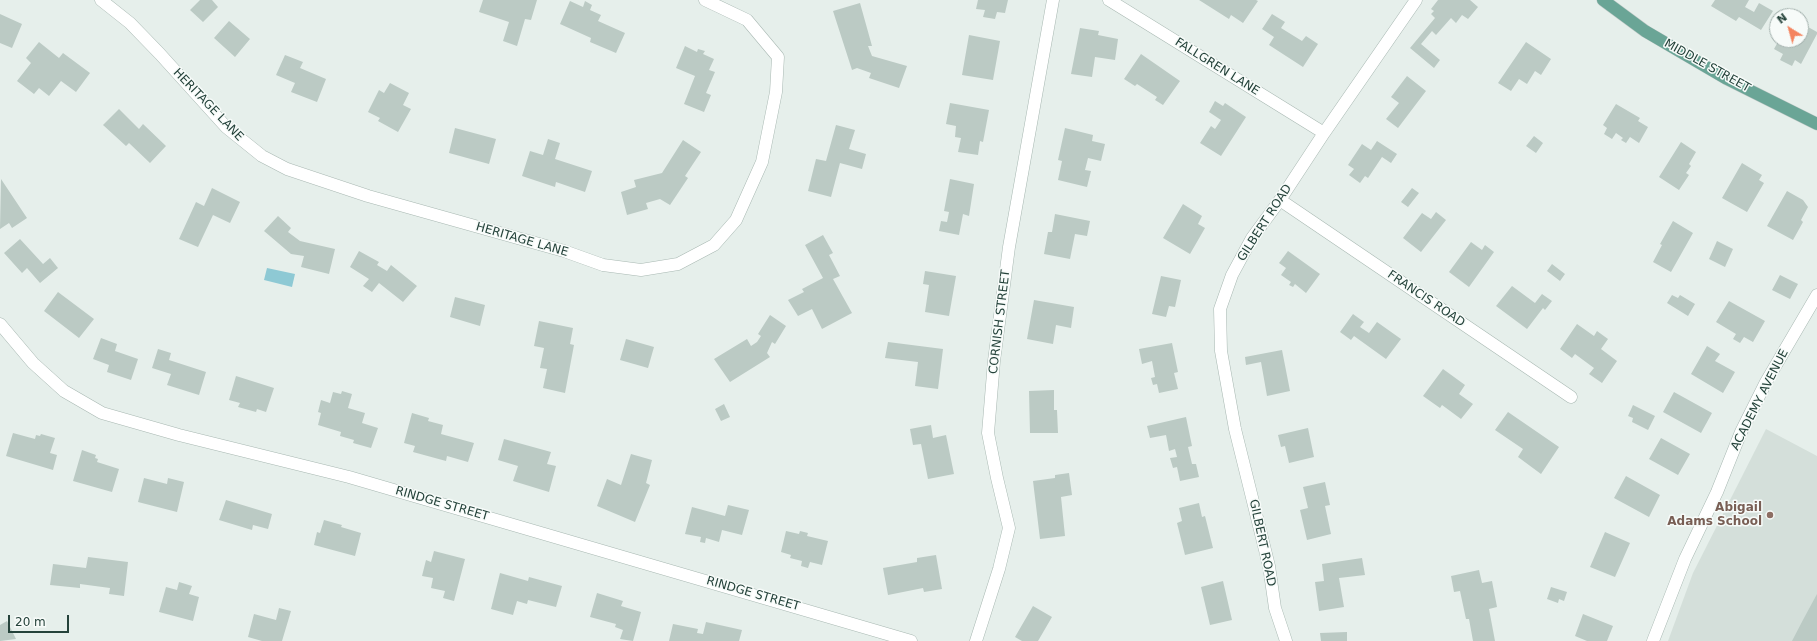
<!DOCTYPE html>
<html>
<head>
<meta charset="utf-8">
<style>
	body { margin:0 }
	#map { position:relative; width:1817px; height:641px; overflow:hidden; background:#e6efeb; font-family:"DejaVu Sans",sans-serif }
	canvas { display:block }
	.north { position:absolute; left:1769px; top:8px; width:40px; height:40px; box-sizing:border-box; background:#f7fbf9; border:1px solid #a3b1ad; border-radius:50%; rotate:323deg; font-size:11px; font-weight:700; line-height:16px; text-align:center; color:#24423a }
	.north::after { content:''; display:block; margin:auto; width:14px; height:18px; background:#f4845f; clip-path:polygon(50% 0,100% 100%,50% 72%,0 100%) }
	.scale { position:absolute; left:8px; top:615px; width:61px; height:18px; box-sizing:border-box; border:2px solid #24423a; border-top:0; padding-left:5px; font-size:12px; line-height:14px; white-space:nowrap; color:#24423a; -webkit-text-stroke:3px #f7fbf9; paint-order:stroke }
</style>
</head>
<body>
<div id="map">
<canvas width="1817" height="641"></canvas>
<div class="north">N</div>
<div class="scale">20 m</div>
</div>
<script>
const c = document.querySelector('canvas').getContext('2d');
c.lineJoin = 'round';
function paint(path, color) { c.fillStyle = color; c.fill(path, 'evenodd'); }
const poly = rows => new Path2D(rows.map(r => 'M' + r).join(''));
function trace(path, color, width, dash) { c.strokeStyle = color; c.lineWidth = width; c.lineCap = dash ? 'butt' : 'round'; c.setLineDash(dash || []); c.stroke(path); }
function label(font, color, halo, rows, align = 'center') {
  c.font = font + ' "DejaVu Sans",sans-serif'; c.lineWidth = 3; c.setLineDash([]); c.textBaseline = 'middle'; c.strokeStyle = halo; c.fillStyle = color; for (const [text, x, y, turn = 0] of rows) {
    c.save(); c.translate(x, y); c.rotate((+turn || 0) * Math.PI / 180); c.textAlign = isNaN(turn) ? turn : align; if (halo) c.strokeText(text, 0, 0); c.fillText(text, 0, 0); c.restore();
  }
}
paint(poly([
	[1766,429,1817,456,1817,641,1668,641,1693,573]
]), '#d4dfda');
paint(poly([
	[267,268,295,274,292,287,264,280]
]), '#8ec9d4');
paint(poly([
	[200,0,212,0,218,7,203,22,190,10],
	[483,0,537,0,531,20,525,19,517,46,503,41,509,22,479,12],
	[978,0,1008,0,1005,13,997,12,995,19,983,17,985,10,976,9],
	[1199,0,1256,0,1258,1,1243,23,1231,15,1229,19],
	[1438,0,1470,0,1478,7,1468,19,1462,15,1456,23,1451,18,1436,35,1432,31,1421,44,1440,60,1434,68,1410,48,1435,18,1431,14,1434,11,1431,9],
	[1715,0,1749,0,1745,7,1754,12,1759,3,1773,11,1761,30,1739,17,1736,21,1711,6],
	[570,1,583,7,585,1,592,5,590,10,601,15,598,21,625,33,616,53,590,42,591,38,560,24],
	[860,3,872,46,868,46,872,56,907,66,899,88,869,78,871,73,857,68,852,70,833,11],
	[0,14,22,24,12,48,0,43],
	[1272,14,1285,22,1281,28,1302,41,1306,36,1318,44,1303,67,1269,45,1274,37,1262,29],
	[229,21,250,39,235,57,214,38],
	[1801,23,1817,32,1817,34,1801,64,1795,60,1792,66,1780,60,1783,54,1774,49,1779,40,1801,40],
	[1080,28,1099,31,1098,35,1118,39,1115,60,1095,57,1092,77,1071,74],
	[969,35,1000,41,993,80,962,75],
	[39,42,59,58,63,53,90,73,76,92,61,81,49,96,39,88,34,94,17,81,31,63,26,58],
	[1526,42,1551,59,1541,75,1535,71,1527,84,1519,79,1511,91,1498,83],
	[685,46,697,52,698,49,705,51,703,54,714,59,709,70,715,72,706,93,711,95,704,112,684,104,695,76,676,68],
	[1141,54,1180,81,1163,105,1155,100,1157,97,1137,84,1135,86,1124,79],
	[285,55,303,62,300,68,326,79,317,102,291,92,295,83,276,75],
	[1407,76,1426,91,1398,128,1386,119,1399,103,1391,97],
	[390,83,409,93,403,105,411,109,398,132,378,121,380,118,368,112,379,90,384,93],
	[1215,101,1223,106,1225,103,1246,117,1221,156,1200,143,1211,126,1215,129,1221,120,1209,112],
	[950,103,989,110,983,142,980,141,978,155,958,152,961,138,955,137,956,126,946,124],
	[1616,104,1640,118,1638,121,1648,127,1639,143,1630,137,1626,143,1621,140,1623,138,1616,133,1612,139,1604,134,1607,128,1603,125],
	[119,109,139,129,143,124,166,146,150,163,129,143,126,146,103,125],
	[836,125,855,130,849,149,866,154,862,169,840,163,831,197,808,191,816,159,826,161],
	[455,128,496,139,489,164,449,153],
	[1065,128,1093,135,1092,141,1105,144,1101,161,1088,158,1085,170,1091,171,1087,187,1058,180,1062,161,1058,160],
	[1534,136,1543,143,1536,153,1526,146],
	[548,139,560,143,555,159,592,171,585,192,556,182,555,187,522,176,530,151,543,155],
	[683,140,701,152,685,176,688,178,670,205,660,199,646,203,648,209,627,215,621,192,636,187,634,180,662,173],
	[1377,141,1397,154,1391,163,1382,157,1368,178,1365,176,1360,183,1349,175,1354,169,1348,165,1362,144,1371,150],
	[1681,142,1696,152,1689,164,1691,166,1686,173,1689,175,1679,190,1659,177],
	[1742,163,1762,175,1759,180,1764,183,1747,212,1722,198],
	[1,179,27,218,12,228,9,223,0,229],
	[950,179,974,184,969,216,963,214,959,235,939,231,941,221,947,222,949,212,944,211],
	[212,188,240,202,230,223,213,215,198,247,179,239,196,202,204,206],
	[1412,188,1419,193,1408,207,1401,202],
	[1787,191,1803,200,1808,207,1801,220,1803,222,1793,240,1767,226],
	[1183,204,1202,216,1198,224,1205,228,1190,254,1163,238],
	[1436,212,1446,220,1421,252,1403,238,1422,213,1431,219],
	[1055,214,1090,221,1087,236,1075,234,1070,259,1044,254,1048,232,1052,232],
	[278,216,291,228,288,232,300,241,335,249,329,274,301,267,304,256,291,254,264,231],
	[1673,221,1693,233,1671,272,1653,262,1662,245,1660,244],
	[823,235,833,253,829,255,840,276,833,279,852,313,822,329,812,309,798,316,788,300,804,292,802,289,823,278,805,245],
	[20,239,43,264,50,258,58,268,40,283,27,268,22,273,4,253],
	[1717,241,1733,249,1725,267,1709,259],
	[1471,242,1482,250,1485,245,1494,252,1469,287,1449,272],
	[359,251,379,262,377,265,387,271,391,265,417,286,403,302,379,283,372,292,363,286,369,279,350,267],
	[1288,251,1320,274,1306,293,1295,284,1293,287,1289,285,1291,282,1281,275,1286,268,1279,263],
	[1552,264,1565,274,1560,281,1547,271],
	[925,271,956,276,949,316,925,312,929,285,923,284],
	[1780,275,1798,284,1790,299,1772,290],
	[1161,276,1181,280,1175,307,1169,306,1166,317,1152,314],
	[1512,286,1535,303,1542,294,1552,301,1545,310,1543,308,1527,329,1496,306],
	[58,292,94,319,79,338,44,311],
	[1672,295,1678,298,1680,295,1695,304,1688,316,1667,303],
	[455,297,485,305,480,326,450,317],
	[1034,300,1074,307,1071,328,1056,325,1053,344,1027,339],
	[1729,301,1765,321,1753,342,1744,337,1740,343,1733,339,1736,334,1716,322],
	[1353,314,1364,322,1360,327,1369,333,1377,322,1401,339,1386,359,1354,336,1351,340,1340,332],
	[770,315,786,326,775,344,772,342,767,353,770,357,730,382,714,359,747,339,751,346,757,342,761,336,758,334],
	[539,321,573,328,570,344,574,345,565,393,543,388,547,369,540,368,544,348,534,346],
	[1577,324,1594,336,1597,331,1608,339,1601,349,1617,361,1602,383,1589,374,1594,368,1575,354,1572,358,1560,349],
	[101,338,117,344,115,351,138,359,131,380,107,372,109,365,93,359],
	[626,339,654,347,648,368,620,360],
	[888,342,943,349,938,389,915,386,918,362,885,358],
	[1172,343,1178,372,1174,373,1178,389,1159,393,1157,384,1153,385,1151,378,1155,377,1152,361,1142,364,1139,349],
	[1707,346,1720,354,1715,361,1735,372,1723,393,1691,374],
	[158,349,171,353,169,360,206,372,199,395,167,385,171,374,152,368],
	[1282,350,1290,391,1267,396,1261,362,1246,365,1245,357],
	[1443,369,1465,385,1459,394,1473,404,1461,419,1442,405,1440,408,1423,396],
	[236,376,274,388,266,412,257,409,256,412,238,407,240,403,229,400],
	[1054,390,1054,410,1057,410,1058,433,1030,433,1029,391],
	[342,391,352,394,348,408,365,413,362,423,378,428,371,448,353,443,354,440,340,436,341,432,318,425,321,413,318,412,321,400,330,403,333,392,341,394],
	[1674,392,1712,413,1701,433,1663,412],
	[724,404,730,417,721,421,715,409],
	[1633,405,1655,416,1648,430,1632,422,1633,418,1628,416],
	[1508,412,1559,447,1541,474,1518,457,1523,449,1495,430],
	[412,413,429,418,428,421,443,425,441,434,474,443,468,462,447,456,446,461,413,452,415,446,404,443],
	[1186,417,1192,446,1188,447,1192,464,1196,464,1199,477,1180,481,1177,467,1173,468,1170,458,1177,457,1175,449,1169,451,1166,435,1150,438,1147,426],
	[931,425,933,438,946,435,954,474,928,479,921,444,913,445,910,429],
	[1308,428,1314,457,1289,463,1285,446,1281,447,1278,435],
	[13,433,35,439,36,435,40,436,41,434,55,438,50,453,57,455,53,470,6,456],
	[1661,438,1690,454,1678,475,1649,459],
	[504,439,551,452,547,464,556,466,549,492,513,481,518,466,498,460],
	[82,450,96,455,95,458,98,459,97,462,119,469,112,492,73,481],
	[631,454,652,460,646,483,650,485,635,522,597,506,607,479,621,485],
	[1069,473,1072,495,1061,497,1065,536,1040,539,1033,481,1055,478,1055,475],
	[1626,476,1660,495,1649,517,1614,498],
	[144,478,167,484,168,478,184,482,177,512,138,502],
	[1325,482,1330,505,1325,506,1331,534,1307,540,1300,510,1308,508,1303,487],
	[226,500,272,514,268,529,253,525,252,530,219,520],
	[1199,503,1202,517,1205,516,1213,548,1185,555,1177,523,1182,521,1179,508],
	[728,505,749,510,742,535,722,530,719,542,706,538,705,543,700,542,701,537,685,534,692,507,725,516],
	[324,520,342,525,341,527,361,533,355,556,314,545,317,532,320,533],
	[786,531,799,534,800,531,808,533,807,536,828,541,822,565,810,562,808,568,801,566,802,561,790,558,791,555,781,552],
	[1605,532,1630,543,1615,577,1590,567],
	[434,551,465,559,454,601,443,598,445,591,431,588,433,578,422,576,426,560,431,562],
	[936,555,942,589,924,592,923,588,888,595,883,568,917,562,917,558],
	[88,557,128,562,124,596,109,594,110,588,80,584,80,588,50,585,53,564,86,568],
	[1362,558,1365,575,1339,578,1344,607,1319,611,1315,582,1324,581,1322,564],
	[1479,570,1482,583,1492,581,1497,607,1489,609,1495,641,1473,641,1469,619,1466,619,1460,591,1454,592,1451,576],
	[500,573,528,581,529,577,562,586,556,607,528,600,527,604,517,601,513,615,491,609],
	[1223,581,1232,620,1210,625,1201,587],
	[179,582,192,586,189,594,199,597,193,621,159,612,166,587,177,590],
	[1551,587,1567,592,1564,601,1559,599,1558,603,1547,599],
	[597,593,623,601,621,606,641,612,633,641,620,639,623,630,615,627,616,624,590,617],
	[1817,594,1817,641,1792,641,1804,618],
	[1033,606,1052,617,1038,641,1022,641,1015,637],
	[279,608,291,611,282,641,262,641,248,637,254,614,276,620],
	[1583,614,1613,626,1607,641,1587,641,1575,636],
	[7,621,16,639,0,641,0,625],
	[706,622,742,630,739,641,669,641,673,624,698,629,697,633,703,634],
	[1347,632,1347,641,1321,641,1320,633]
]), '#bbcac4');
const minor = poly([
	[101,0,130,23,160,54,226,127,262,156,287,169,368,196,564,251,603,265,641,270,678,264,714,245,736,220,762,162,776,92,778,57,747,20,705,0],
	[1109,0,1324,133],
	[1280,200,1571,397],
	[0,324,33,363,64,391,102,413,179,435,349,477,911,641],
	[976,641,999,569,1009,528,997,478,988,433,994,361,1009,247,1053,0],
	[1286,641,1275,608,1269,566,1235,429,1221,351,1220,309,1232,275,1252,238,1280,200,1324,133,1416,0],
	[1653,641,1685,559,1717,492,1741,432,1766,382,1817,295]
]);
const major = poly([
	[1603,0,1645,31,1727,79,1817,124]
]);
trace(minor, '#a8b8b2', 13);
trace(major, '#c2cac8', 13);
trace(minor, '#fff', 12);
trace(major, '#6aa596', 12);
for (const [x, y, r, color] of [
	[1770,515,4,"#8d6e63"]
]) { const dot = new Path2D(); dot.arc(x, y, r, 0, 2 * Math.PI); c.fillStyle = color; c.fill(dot); trace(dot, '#f7fbf9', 1.5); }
label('12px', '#24423a', '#f7fbf9', [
	["MIDDLE STREET",1707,66,29],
	["FALLGREN LANE",1217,67,32],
	["HERITAGE LANE",208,105,46],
	["GILBERT ROAD",1265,223,-57],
	["HERITAGE LANE",522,240,16],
	["FRANCIS ROAD",1426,299,34],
	["CORNISH STREET",1000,322,-83],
	["ACADEMY AVENUE",1760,400,-63],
	["RINDGE STREET",442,504,16],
	["GILBERT ROAD",1262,543,78],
	["RINDGE STREET",753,594,16]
]);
label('bold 12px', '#785e54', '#f7fbf9', [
	["Abigail",1762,508],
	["Adams School",1762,522]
], 'right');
</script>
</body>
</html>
